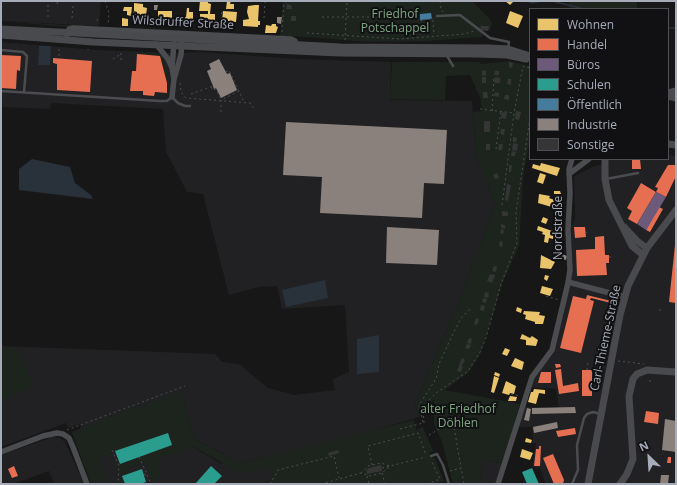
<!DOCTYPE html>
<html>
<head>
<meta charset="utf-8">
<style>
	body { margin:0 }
	#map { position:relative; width:677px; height:485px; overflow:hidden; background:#171717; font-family:"Open Sans",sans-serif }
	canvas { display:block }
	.frame { position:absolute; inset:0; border:2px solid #a7acb9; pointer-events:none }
	.legend { position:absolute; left:529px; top:8px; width:140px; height:152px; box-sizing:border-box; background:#111113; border:1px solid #4d4f55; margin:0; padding:5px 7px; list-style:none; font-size:12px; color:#a7acb9 }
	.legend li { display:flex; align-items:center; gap:8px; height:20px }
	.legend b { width:20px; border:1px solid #4d4f55 }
	.north { position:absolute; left:629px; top:437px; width:40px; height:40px; -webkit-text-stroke:3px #111113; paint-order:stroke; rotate:335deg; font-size:11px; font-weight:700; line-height:16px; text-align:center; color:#a7acb9 }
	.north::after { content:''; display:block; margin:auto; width:14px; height:18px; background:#a7acb9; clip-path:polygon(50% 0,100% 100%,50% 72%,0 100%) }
</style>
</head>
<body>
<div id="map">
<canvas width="677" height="485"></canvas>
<div class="frame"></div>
<ul class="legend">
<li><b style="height:11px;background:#e9c46a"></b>Wohnen</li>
<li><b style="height:11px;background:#e76f51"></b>Handel</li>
<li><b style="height:11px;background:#6d597a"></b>Büros</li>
<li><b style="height:11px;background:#2a9d8f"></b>Schulen</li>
<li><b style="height:11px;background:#457b9d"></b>Öffentlich</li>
<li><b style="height:11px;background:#8a817c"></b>Industrie</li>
<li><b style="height:11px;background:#353536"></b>Sonstige</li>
</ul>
<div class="north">N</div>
</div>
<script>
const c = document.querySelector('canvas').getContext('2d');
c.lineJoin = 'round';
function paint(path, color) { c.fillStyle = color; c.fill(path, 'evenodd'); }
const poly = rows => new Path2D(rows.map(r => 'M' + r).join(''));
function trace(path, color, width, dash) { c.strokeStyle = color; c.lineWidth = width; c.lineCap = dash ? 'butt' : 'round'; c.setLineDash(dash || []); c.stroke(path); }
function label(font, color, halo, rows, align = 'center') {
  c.font = font + ' "Open Sans",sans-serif'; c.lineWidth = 4; c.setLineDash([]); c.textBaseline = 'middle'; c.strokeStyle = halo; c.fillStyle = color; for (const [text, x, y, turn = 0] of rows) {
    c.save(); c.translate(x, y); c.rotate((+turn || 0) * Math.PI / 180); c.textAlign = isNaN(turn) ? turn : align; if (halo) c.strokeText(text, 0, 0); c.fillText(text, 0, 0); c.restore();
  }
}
paint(poly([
	[1,1,101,1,99,26,1,21],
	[1,42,97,50,177,53,199,52,298,59,391,62,390,100,472,101,476,155,495,205,458,304,415,404,419,417,372,431,240,463,195,439,181,394,188,444,220,463,277,467,266,484,91,484,72,432,81,428,80,424,68,428,66,423,1,447,1,346,215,354,222,362,239,364,268,388,294,395,335,390,333,379,349,372,345,305,282,309,277,286,259,287,229,295,203,194,187,192,166,152,163,109,51,103,50,109,1,107],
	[668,155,676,156,676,484,546,484,540,468,532,467,536,443,533,443,532,427,518,427,523,407,559,408,556,389,530,387,535,375,553,354,572,273,571,227,575,219,574,176,595,166,608,163,609,159,668,159],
	[53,437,60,438,65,442,84,484,54,484,49,471,13,484,1,484,1,455],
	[482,460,503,463,496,484,481,484]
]), '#212123');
paint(poly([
	[283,1,472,1,489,18,492,23,490,31,483,31,482,37,427,41,371,42,292,36,280,37],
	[570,1,637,1,637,9,568,9],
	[1,21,67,25,97,25,68,27],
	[122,51,162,53,169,73,168,95,161,98,161,94,168,94,168,89,160,56,122,52],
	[510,61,530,66,530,138,523,178,519,246,503,282,481,353,469,372,445,390,520,404,503,463,482,460,481,484,453,484,442,442,434,424,434,399,419,417,415,404,458,304,495,205,476,155,473,112,482,111,481,100,470,75,446,76,445,100,390,99,392,62,480,62,481,64],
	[1,347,18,348,33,386,1,402],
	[181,394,195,439,240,463,414,420,416,430,423,427,433,451,429,453,432,458,435,458,444,481,432,484,266,484,276,467,242,474,192,446,156,461,162,474,153,482,144,462,129,468,131,473,122,477,125,484,119,484,120,464,172,445,167,433,98,458,108,484,91,484,72,432,139,406,172,395]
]), '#1d241e');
paint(poly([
	[39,46,51,46,50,65,38,65],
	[32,159,70,167,75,183,91,195,93,199,19,190,19,169],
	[325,280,328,298,286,307,282,290],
	[379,335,379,372,357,374,357,339]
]), '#29313a');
paint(poly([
	[200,1,208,1,208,3,211,4,210,14,215,14,215,21,200,20,200,14,208,14,208,11,199,11],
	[227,1,231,1,230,4,234,4,234,9,226,9],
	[505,1,514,1,510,5],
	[134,3,143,4,143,7,147,8,146,15,150,15,150,21,134,20,134,14,137,14,137,12,134,11],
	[255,5,259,5,258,21,260,21,260,25,258,25,258,27,243,26,243,20,249,19,247,12,248,6],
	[124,7,132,7,131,16,127,15,127,11,123,11],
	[187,8,189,8,189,12,193,12,193,24,179,23,179,17,186,17],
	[158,11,172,11,172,22,158,22],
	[223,11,237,12,236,22,222,21],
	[510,11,523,16,518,28,506,23],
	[122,18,128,19,128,26,122,26],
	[272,24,276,24,276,26,278,27,276,33,265,33,266,25,271,26],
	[541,163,560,168,557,176,532,168,533,164,540,166],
	[540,173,546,175,543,184,537,182],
	[554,191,560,191,561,194,554,194],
	[539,194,550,196,549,198,557,201,555,208,538,203],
	[543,217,548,219,546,224,541,222],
	[538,226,555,232,553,239,549,238,548,243,544,242,545,235,542,234,543,232,537,230],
	[541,255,555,262,551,269,540,268],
	[545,275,549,276,547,281,544,279],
	[542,286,553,289,550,296,540,293],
	[517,307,522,309,521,313,516,311],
	[524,311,540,312,539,315,545,316,543,324,535,324,535,322,525,319,526,315,523,314],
	[522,334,530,338,532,336,538,340,536,346,526,345,526,340,520,339],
	[505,348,510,350,507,356,502,354],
	[515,358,524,362,522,370,511,366],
	[495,372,500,374,499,377,494,375],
	[494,376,499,378,494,393,491,392],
	[506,381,516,386,514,394,510,393,509,395,502,393],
	[534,389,545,390,545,394,539,393,536,404,528,402,531,392,533,392],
	[510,396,517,397,516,401,508,401],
	[526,438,532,440,531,443,525,442],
	[522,449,533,453,530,460,520,457]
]), '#e9c46a');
paint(poly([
	[137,54,160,56,167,83,167,93,155,92,154,96,143,95,143,91,130,91,132,71,136,71],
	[1,55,21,56,20,71,17,70,16,89,1,88],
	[53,58,92,61,90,92,57,90,57,64,53,63],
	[632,159,640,159,641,169,632,169],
	[676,163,676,176,666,197,656,192,658,188,655,187,668,165,675,165],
	[641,183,656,192,637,224,628,219,632,211,627,208],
	[659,207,663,209,650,232,646,230],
	[574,227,585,227,586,237,575,238],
	[604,236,605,255,609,255,609,263,606,263,607,275,577,276,576,250,595,249,595,237],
	[675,245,676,245,676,303,669,302],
	[587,295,611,301,611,303,591,298,590,300,594,301,581,353,560,348,573,296,586,299],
	[555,364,560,364,561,367,556,368],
	[561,369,563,386,578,383,579,391,559,394,555,370],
	[582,370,592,370,592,396,582,396],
	[541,372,551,372,551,383,538,383],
	[646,411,659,413,658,424,644,422],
	[575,428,576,434,558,437,556,431],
	[539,446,541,446,540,466,534,466,536,449,539,449],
	[553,454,564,480,563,484,554,484,543,458],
	[668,457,671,457,671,463,667,463],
	[14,466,18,476,12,478,8,469]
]), '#e76f51');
paint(poly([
	[656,192,666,197,646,230,637,224]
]), '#6d597a');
paint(poly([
	[168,433,172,445,120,464,115,451],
	[211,466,222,476,214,484,195,484],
	[532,468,539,484,527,484,522,472],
	[142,469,146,482,140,484,125,484,122,476]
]), '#2a9d8f');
paint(poly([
	[431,13,432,19,420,20,420,14]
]), '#457b9d');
paint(poly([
	[154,5,158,5,157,10,154,10],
	[277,17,282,17,281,24,277,23],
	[219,59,227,74,230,73,237,90,221,98,216,88,214,89,213,86,207,71,211,69,209,64],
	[286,122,447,130,444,184,424,183,422,218,320,213,322,177,283,175],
	[387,227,439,230,437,265,386,263],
	[560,253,567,256,566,260,558,258],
	[575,407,576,413,532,414,532,408],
	[527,408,531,409,529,421,524,420],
	[665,419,676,421,676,452,662,450],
	[557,422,558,428,534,433,533,427],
	[661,475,669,475,668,484,660,484]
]), '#8a817c');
trace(poly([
	[528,1,532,3,542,1],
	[552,1,584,9],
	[668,28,676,28]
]), '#29313a', 1.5);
paint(poly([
	[287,4,291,5,292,9,286,9],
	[291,16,296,16,296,21,291,21],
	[481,26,489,26,488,31,480,30],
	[509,62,513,63,512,68,509,67],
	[486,70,486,75,482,76,482,71],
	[495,71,499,71,499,75,494,75],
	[482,77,486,77,486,83,482,83],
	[495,77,500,78,500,83,494,83],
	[508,79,511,79,511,85,507,84],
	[483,92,487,92,488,98,483,98],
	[495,92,499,93,499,97,494,96],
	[505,95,509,95,509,100,504,99],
	[516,111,521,112,519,120,515,119],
	[502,112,507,113,506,119,501,118],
	[484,121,490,121,490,132,484,132],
	[501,129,505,129,504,135,500,134],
	[513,137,517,138,516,142,513,142],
	[513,143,518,144,517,151,512,150],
	[486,144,490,144,490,150,486,150],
	[499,144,503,144,502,150,498,150],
	[512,151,516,152,515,156,511,156],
	[509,165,512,165,511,172,509,172],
	[497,173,499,178,495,179,493,175],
	[507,184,511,185,508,201,505,200],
	[502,211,508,212,508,216,502,216],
	[501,224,505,225,505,229,501,228],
	[501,229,504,230,503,234,500,233],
	[500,241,503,242,502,247,499,246],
	[494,266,497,267,496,272,492,271],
	[490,274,495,275,492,283,487,281],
	[485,292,489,293,488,298,484,297],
	[483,298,487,299,486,303,482,302],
	[481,305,485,306,484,311,480,310],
	[476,318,479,319,477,325,474,324],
	[469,338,472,339,471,344,467,343],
	[467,344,471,345,469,349,465,348],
	[462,358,465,360,461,367,463,367,461,372,457,371],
	[338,450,339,453,329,456,328,453],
	[381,465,382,471,367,474,366,470,369,468]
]), '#353536');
trace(poly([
	[105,1,109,13,108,24],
	[440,1,441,9,443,12],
	[57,4,58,1],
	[135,12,133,12,132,21,140,22,140,26],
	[48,17,48,3],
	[322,17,408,17,416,18,419,21,434,18],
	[72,18,73,5],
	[264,18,265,1],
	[97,19,98,23],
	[433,20,434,35],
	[220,29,222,9],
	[282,32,284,1],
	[307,33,400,39,464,34,474,31],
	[345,40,347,1],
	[88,49,88,50],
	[59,56,59,46],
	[113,59,121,54],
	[121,60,121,51],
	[226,72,229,70,244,102],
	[180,83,181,92,186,98,250,103,254,109],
	[211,87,213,90,216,89,221,100],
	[191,94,213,86],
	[480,109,514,113],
	[492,111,494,76],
	[221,112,221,100,239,91],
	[496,149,501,111],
	[502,205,514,113,523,66,530,68],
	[585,233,590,232],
	[609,257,612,257],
	[546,296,559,300],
	[659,310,662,310],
	[618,361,644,364],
	[587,370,588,362],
	[650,382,650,377],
	[511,394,520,396],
	[423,422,419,405,436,379,439,364,450,340,461,318,470,309],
	[424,423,423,411,426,403,436,393,468,371,480,352,486,338,501,284,517,243,516,212,530,118],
	[400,429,423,423],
	[67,430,185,386],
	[429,435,453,421,461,468],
	[112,450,119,466,118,484],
	[139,457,147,474,144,475],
	[372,465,368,446,418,433,426,455],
	[382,468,426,457],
	[450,471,461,468,464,484],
	[382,473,385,484],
	[147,475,151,484],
	[367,476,369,484],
	[270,484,278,470,334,456,339,478],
	[321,484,361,473,370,476,382,473,390,466,381,463,368,466,361,473],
	[427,484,440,479,431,460]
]), '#4d4e52', 1, [2, 3]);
trace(poly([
	[437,16,460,15,490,38,509,42,508,48],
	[1,50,23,52,27,56,24,92],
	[446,54,453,66],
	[1,91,160,101,167,101,172,97,178,103,185,106,190,106],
	[606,179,638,173],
	[431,456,437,454,443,465,449,484],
	[572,484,578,470,577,445,584,418,587,414,593,412,601,414]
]), '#4b4c50', 2.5);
trace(poly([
	[67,35,69,29,73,28,291,39,295,41,295,49],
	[156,44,168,59,172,68,174,79,172,97],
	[172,67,174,43],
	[174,79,181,55,182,39],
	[569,174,589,159],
	[568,282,625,297],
	[1,452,43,436,57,433,63,434,69,438,73,447,87,484],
	[498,484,532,377,552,350,568,283,570,270,568,230,570,193,569,169,572,159]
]), '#4b4c50', 5.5);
trace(poly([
	[1,29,340,47,489,48,508,49,530,56],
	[1,35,93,42,340,53,478,54,507,55,526,59],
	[668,93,676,91],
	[668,96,676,98],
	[668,144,676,145],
	[605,159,605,179,609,200,632,246,643,255],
	[624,227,637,241,647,248],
	[588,484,620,315,628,286,647,248,676,210],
	[620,484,627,474,633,459,629,396,633,379,637,374,647,370,676,372]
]), '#494a4e', 7);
label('12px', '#7da581', '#111113', [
	["Friedhof",395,15],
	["Potschappel",395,29],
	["alter Friedhof",458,410],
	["Döhlen",458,424]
]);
label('12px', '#a7acb9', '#111113', [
	["Wilsdruffer Straße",183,23,3],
	["Nordstraße",559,228,-90],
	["Carl-Thieme-Straße",606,338,-78]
]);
</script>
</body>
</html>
